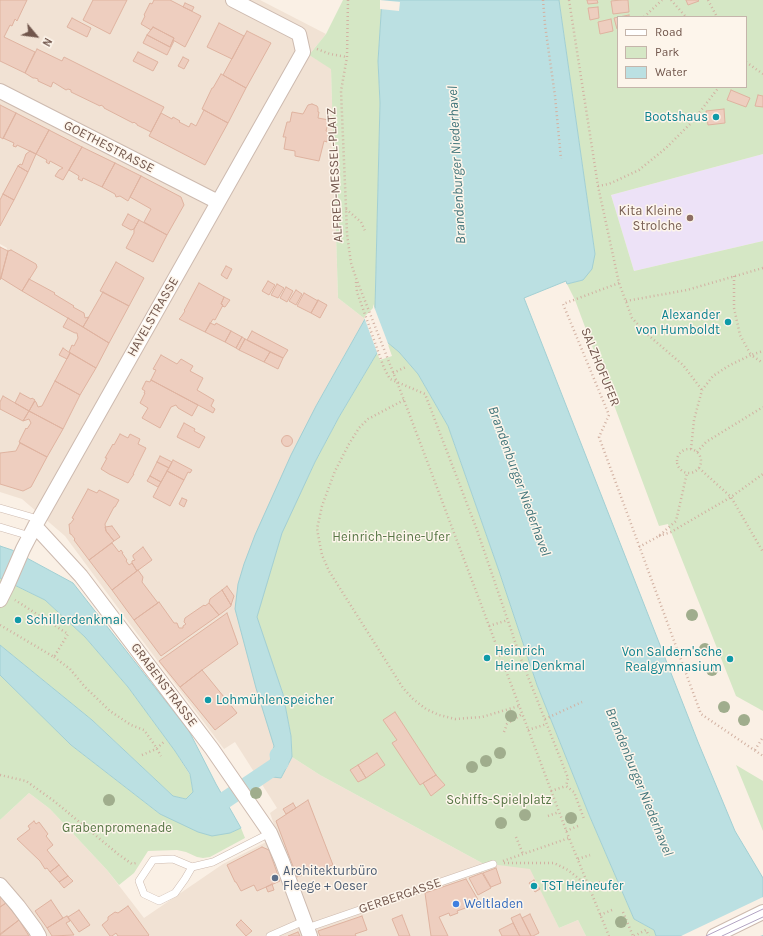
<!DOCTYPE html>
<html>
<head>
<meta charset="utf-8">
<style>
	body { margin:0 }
	#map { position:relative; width:763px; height:936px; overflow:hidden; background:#faf0e5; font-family:Karla,sans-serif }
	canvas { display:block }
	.legend { position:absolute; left:617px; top:16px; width:130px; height:72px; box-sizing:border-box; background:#fdf5eb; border:1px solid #c5b5ab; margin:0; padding:5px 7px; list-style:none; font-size:12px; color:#71564c }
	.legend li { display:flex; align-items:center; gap:8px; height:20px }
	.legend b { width:20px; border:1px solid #c5b5ab }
	.north { position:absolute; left:16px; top:16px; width:40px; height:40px; -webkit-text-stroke:3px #fdf5eb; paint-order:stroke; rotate:119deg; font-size:11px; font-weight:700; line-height:16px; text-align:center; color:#71564c }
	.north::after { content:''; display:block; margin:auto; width:14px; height:18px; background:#71564c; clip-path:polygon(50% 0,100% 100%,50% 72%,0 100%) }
</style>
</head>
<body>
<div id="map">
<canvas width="763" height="936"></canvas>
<ul class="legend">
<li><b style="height:5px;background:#fff"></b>Road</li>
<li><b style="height:11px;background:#d5e7c5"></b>Park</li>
<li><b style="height:11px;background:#bbe0e2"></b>Water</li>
</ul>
<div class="north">N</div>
</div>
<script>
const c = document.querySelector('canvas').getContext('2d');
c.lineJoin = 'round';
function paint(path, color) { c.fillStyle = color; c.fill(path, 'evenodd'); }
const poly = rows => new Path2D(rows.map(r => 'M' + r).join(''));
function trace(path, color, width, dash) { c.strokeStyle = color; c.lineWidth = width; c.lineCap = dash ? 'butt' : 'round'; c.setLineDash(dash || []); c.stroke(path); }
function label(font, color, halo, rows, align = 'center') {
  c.font = font + ' Karla,sans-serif'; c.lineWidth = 3; c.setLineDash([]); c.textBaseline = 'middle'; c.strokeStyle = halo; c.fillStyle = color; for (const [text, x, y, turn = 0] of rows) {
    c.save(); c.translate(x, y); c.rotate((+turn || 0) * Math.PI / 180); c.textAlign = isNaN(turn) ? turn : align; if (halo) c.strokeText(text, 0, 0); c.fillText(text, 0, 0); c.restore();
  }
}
paint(poly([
	[0,0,260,0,326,34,309,55,331,68,338,298,365,319,316,406,274,746,268,769,281,778,292,757,320,775,482,863,531,868,559,928,578,920,586,936,0,936,0,820,29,793,50,809,107,870,144,918,223,864,278,836,270,813,277,808,235,742,224,749,130,624,65,536,22,499,0,492,0,278,7,248,0,244]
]), '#f1e2d4');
paint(poly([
	[763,154,763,241,634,271,611,195]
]), '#ede2f7');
paint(poly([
	[343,0,382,0,378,61,380,103,375,308,365,319,338,298,331,69,309,55,326,34],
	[559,0,763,0,763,154,611,195,634,271,763,241,763,711,736,696,669,527,668,524,659,526,575,300,567,284,583,280,595,254],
	[618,17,746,17,746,87,618,87],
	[387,342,399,352,418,374,448,426,499,571,537,685,590,817,634,919,654,930,656,936,586,936,578,920,559,928,530,869,482,863,320,775,292,757,291,736,283,694,257,617,282,533,315,462,339,417,377,353,380,360,392,356],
	[0,578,45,600,85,637,128,687,175,751,190,775,193,792,186,799,173,796,92,720,0,645],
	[0,675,71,745,160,814,230,833,241,828,245,838,210,857,203,858,197,857,186,852,177,850,148,851,134,873,119,885,107,870,50,809,29,793,0,820],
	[736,765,763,781,763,831]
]), '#d5e7c5');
const water = poly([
	[382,0,559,0,595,254,592,269,583,280,567,284,566,281,524,298,698,742,735,831,763,878,763,936,656,936,654,930,634,919,590,817,537,685,499,571,448,426,418,374,399,352,387,342,383,344,377,353,339,417,315,462,282,533,257,617,283,694,291,736,292,757,281,778,273,777,268,769,274,746,256,688,235,609,238,584,244,564,255,535,291,455,316,406,365,319,375,308,380,103,378,61,382,0],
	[0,546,12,550,73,583,189,731,216,784,241,828,230,833,212,836,198,832,160,814,71,745,0,675,0,645,92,720,173,796,186,799,193,792,190,774,175,751,128,687,85,637,45,600,0,578,0,546]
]);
paint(water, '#bbe0e2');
trace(water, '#a2cfd3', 1);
paint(poly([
	[380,0,400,2,399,11,380,9],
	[373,304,389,346,387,344,385,345,378,355,364,317,373,308],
	[763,897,763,935,760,936,681,936]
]), '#faf0e5');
trace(poly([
	[205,811,208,811,225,800,280,763,278,755]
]), '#bbe0e2', 17);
const building = poly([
	[0,0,27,0,17,21,15,19,12,26,10,25,4,37,35,52,25,73,0,61,0,0],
	[93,0,127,0,110,34,83,20,93,0],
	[154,0,170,0,201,16,185,47,173,40,174,38,153,27,151,30,141,24,145,16,144,15,150,3,152,4,154,0],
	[587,0,597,0,598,3,588,4,587,0],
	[621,0,628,0,629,12,613,14,611,1,621,0],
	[686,0,698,0,699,1,688,5,686,0],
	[185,3,194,7,192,11,183,7,185,3],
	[598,7,599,18,590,20,588,8,598,7],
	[629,15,629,17,618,17,618,28,617,29,614,18,629,15],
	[72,18,91,28,87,37,67,27,72,18],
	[611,19,613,31,600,34,598,22,611,19],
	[219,23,244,36,232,59,207,47,219,23],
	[153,27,174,38,170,47,147,35,153,27],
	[247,31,271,43,246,88,223,75,247,31],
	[147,35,170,47,173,40,174,41,167,55,143,43,147,35],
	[37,49,62,61,64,57,164,107,151,132,137,125,137,124,135,123,134,122,133,123,104,108,104,107,101,105,100,106,71,92,71,90,68,89,66,90,53,82,51,87,38,81,38,79,35,78,33,78,25,73,37,49],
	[138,52,158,62,153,71,133,61,138,52],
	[183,57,189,60,184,69,178,66,183,57],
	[221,74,246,88,228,123,202,109,212,88,213,88,221,74],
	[731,90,750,98,746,107,727,100,731,90],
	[758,95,763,96,763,107,755,106,758,95],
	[312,104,317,106,318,108,318,112,319,112,318,118,329,120,326,131,329,132,327,142,324,141,319,161,295,156,295,151,284,149,286,137,283,137,287,122,290,122,292,112,303,114,308,105,312,104],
	[0,105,16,113,3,139,0,137,0,105],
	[724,109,725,123,708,125,706,111,724,109],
	[204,110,228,123,205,165,149,136,161,113,172,119,173,117,180,121,179,122,189,127,191,123,196,126,204,110],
	[16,113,49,130,36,154,17,145,16,147,13,146,14,143,3,138,16,113],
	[49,130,82,147,63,180,55,176,59,170,63,168,50,161,49,164,46,162,47,160,36,154,49,130],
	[82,147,115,163,102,187,83,178,82,181,78,179,79,176,69,170,82,147],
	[30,151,36,154,28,172,18,166,20,164,22,165,26,154,30,151],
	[115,163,141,176,128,201,120,196,116,197,115,194,102,187,115,163],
	[18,166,28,172,14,200,3,194,18,166],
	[141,176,181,197,184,205,167,235,144,222,151,209,130,197,141,176],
	[3,194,14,200,0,226,0,200,3,194],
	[128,214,139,220,134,229,131,230,122,225,128,214],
	[139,220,167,235,153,262,126,248,134,233,134,229,139,220],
	[0,247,8,251,0,280,0,247],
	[11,250,36,264,37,267,22,291,1,278,8,251,11,250],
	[116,262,144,278,129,306,100,291,116,262],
	[226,266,232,269,227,279,221,275,226,266],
	[29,279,55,293,54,294,74,306,73,307,84,313,85,318,89,317,83,327,22,291,29,279],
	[268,281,275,285,269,295,262,291,268,281],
	[199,283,224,297,221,304,223,305,215,320,213,319,205,332,179,319,181,317,185,311,184,310,185,309,199,283],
	[277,284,284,288,278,298,271,295,277,284],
	[286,287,293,291,287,302,280,298,286,287],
	[296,290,302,294,296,305,289,301,296,290],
	[103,292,129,306,109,343,83,327,103,292],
	[304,293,318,301,311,313,297,306,304,293],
	[224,297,230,300,225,307,222,306,223,305,221,304,224,297],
	[318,300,327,305,320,318,311,313,318,300],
	[68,318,109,343,96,368,69,352,72,345,74,346,78,338,77,333,75,333,63,327,68,318],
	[210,323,215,325,216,323,231,331,225,342,205,332,210,323],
	[231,331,242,337,236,348,225,342,231,331],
	[252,331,288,350,283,358,247,340,252,331],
	[242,337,245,339,239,350,236,348,242,337],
	[245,339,270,352,264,362,239,350,245,339],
	[63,348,70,353,67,359,59,355,63,348],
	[270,352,283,358,278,369,264,362,270,352],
	[70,353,96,368,80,395,55,381,70,353],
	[161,355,177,364,181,359,193,366,190,371,203,378,197,390,214,400,211,406,215,409,213,413,151,380,156,370,153,369,161,355],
	[151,380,198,405,192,416,178,408,176,405,171,407,160,428,142,418,148,408,140,403,145,393,144,393,145,391,142,389,146,381,150,382,151,380],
	[55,381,80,395,63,429,29,411,35,401,36,402,38,407,42,406,55,381],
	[20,393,31,399,32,398,35,400,29,411,15,403,20,393],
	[3,396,29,411,23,421,0,409,0,402,3,396],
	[29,411,63,429,47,457,19,442,26,428,27,429,31,423,29,419,23,421,29,411],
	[184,423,195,429,194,431,205,437,199,448,177,437,184,423],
	[120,434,128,438,130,434,140,439,138,444,146,448,133,474,134,474,128,483,109,474,101,469,107,458,105,458,113,444,114,445,120,434],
	'281.5 441a5.5 5.5 0 1 1 11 0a5.5 5.5 0 1 1-11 0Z',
	[20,443,47,457,31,487,23,491,0,484,0,453,16,451,20,443],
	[160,456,172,462,169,468,157,462,160,456],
	[173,460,192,470,190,473,188,472,184,480,167,471,173,460],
	[157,462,169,468,161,482,150,476,157,462],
	[167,471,184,480,170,506,153,497,167,471],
	[150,476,161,482,158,487,147,481,150,476],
	[88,489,97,493,99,490,119,500,115,507,114,507,105,524,106,531,114,541,89,560,74,540,75,539,71,534,70,534,69,524,70,524,74,519,72,518,88,489],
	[182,498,187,500,184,507,179,504,182,498],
	[112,526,120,537,114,541,106,531,105,527,112,526],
	[112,543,119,552,121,550,123,553,122,553,127,560,126,561,129,565,132,563,137,571,112,590,89,560,112,543],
	[143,547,152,560,137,571,132,563,132,561,135,560,133,557,133,555,143,547],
	[138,570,143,577,142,582,158,603,134,620,112,590,138,570],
	[227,586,234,596,231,605,222,590,227,586],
	[222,590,231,605,231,606,219,615,209,603,210,599,222,590],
	[159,602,174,623,177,623,179,628,183,628,183,626,186,624,184,622,185,618,204,605,205,606,209,603,219,615,161,656,134,620,159,602],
	[227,613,238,644,202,670,180,687,159,661,227,613],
	[202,670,237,713,215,730,180,687,202,670],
	[395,712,436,775,420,785,392,743,397,740,383,720,395,712],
	[377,753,385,765,366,778,358,765,377,753],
	[358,765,366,778,358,782,350,770,358,765],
	[436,775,445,785,431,796,423,783,436,775],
	[308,800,333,865,297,877,276,821,308,800],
	[293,803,296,808,286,814,283,809,293,803],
	[34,821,36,824,39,822,48,834,46,836,53,845,47,850,59,865,50,872,47,868,45,869,40,861,17,839,30,829,28,826,34,821],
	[262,847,269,850,280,881,257,891,254,885,241,891,236,882,235,882,227,865,262,847],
	[59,865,68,876,59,882,50,872,59,865],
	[496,868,501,883,491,887,483,873,496,868],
	[482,873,491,888,478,895,469,878,482,873],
	[68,876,73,881,64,888,59,882,68,876],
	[466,879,480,903,457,911,458,913,450,916,449,913,439,917,448,936,431,936,425,893,466,879],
	[534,880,540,889,535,892,529,883,534,880],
	[272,884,274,890,268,892,266,887,272,884],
	[0,896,6,903,0,907,0,896],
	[51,900,63,918,47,928,35,911,51,900],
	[6,903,19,920,0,934,0,907,6,903],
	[128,906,149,935,148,936,118,936,116,933,112,936,110,936,102,925,108,920,108,917,115,912,118,913,128,906],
	[79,910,90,925,79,932,68,917,79,910],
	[520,914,531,936,520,936,519,935,511,918,520,914],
	[530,914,539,933,533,936,531,936,522,918,530,914],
	[402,915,410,936,399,936,392,919,402,915],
	[67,916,70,921,66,923,74,935,52,936,47,928,63,918,67,916],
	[362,916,367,930,355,934,356,936,320,936,318,931,362,916],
	[19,920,29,936,0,936,0,935,19,920],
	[241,920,252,931,246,936,236,925,241,920],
	[513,923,520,936,502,936,499,930,513,923],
	[298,932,300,936,288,936,298,932]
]);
paint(building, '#eecebf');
trace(building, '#dfb3a0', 1);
const lane = poly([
	[0,508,38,519],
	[0,527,30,536],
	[192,867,185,879,175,893,159,901,144,894,139,881,153,860,173,859,192,867,213,862,270,833],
	[307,928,493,864],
	[270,936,304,921]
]);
const street = poly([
	[0,91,218,202],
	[35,526,81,576,212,749,270,833,282,861,310,936],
	[0,600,7,586,23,549,35,526,303,52,299,34,233,0],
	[0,885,18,906,35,929,39,936],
	[714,936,763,912]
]);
trace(lane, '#cdbaaf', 8);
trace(street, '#cdbaaf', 16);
trace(poly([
	[348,0,347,57,341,91,346,208,347,234,351,263,356,278,404,400,569,838,609,936],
	[543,0,545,25,555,96,561,159],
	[569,0,598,186,619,283,632,318,647,334,683,365,702,390],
	[671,0,686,17],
	[708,0,709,2,717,17],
	[644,17,662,0],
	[317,49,330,54,347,57],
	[746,62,763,74],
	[598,186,609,184,639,170,666,148,692,122,719,87],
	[346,209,361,222,366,233],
	[734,276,734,308,740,335,751,355,763,351],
	[356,282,357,292,384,368,390,379,425,394,477,530,521,659,568,778,566,786,574,792,584,819],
	[619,283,563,304,609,415,599,437,701,714,763,756],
	[626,301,687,290,763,268],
	[393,373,406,367],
	[404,400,368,419,359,428,349,444,335,471,322,506,317,529,322,555,329,571,403,688,413,699,426,709,439,715,455,719,482,717,519,706],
	[691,449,694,420,702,390,713,376,730,365,751,355,763,363],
	'677 461a12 12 0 1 1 24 0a12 12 0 1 1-24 0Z',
	[697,452,706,442,763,407],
	[699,468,731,497,763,552],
	[659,536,671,532,731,497,763,474],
	[639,547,659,536,676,521,687,473],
	[0,625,54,657,68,634,15,600],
	[489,626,508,620],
	[54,657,70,669,85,687,110,711,131,725,144,730,154,744,161,756],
	[545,719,582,702],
	[528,730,547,724],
	[504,732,507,724,522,714],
	[755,750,763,737],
	[142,755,156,749,165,741],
	[0,775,26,781,54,801,118,854,132,864,136,863],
	[551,791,566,786],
	[548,816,559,812],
	[566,831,578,826],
	[516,837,523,854],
	[578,859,590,855],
	[503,861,569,838],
	[504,863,554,863,568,870,589,887,600,882],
	[623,912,633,936],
	[600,915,612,910],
	[634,936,646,930,649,936]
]), '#d2b1a2', 2.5, [1, 3]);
trace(lane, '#fff', 7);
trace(street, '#fff', 14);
trace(poly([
	[706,936,763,909],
	[722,936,763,917]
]), '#b2a4c3', 1);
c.fillStyle = '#a0ad8d';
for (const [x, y] of [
	[692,615],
	[705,649],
	[712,670],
	[724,707],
	[511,716],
	[744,720],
	[500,753],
	[486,761],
	[472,767],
	[256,793],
	[109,800],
	[525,815],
	[571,818],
	[501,823],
	[621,922]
]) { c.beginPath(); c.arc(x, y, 6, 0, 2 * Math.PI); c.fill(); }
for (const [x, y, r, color] of [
	[716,117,4,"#0f9aa8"],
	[690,218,4,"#8d6e63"],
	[728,322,4,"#0f9aa8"],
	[18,620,4,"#0f9aa8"],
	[487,658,4,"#0f9aa8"],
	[730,659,4,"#0f9aa8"],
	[208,700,4,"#0f9aa8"],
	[275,878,4,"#5c6f8a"],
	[534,886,4,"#0f9aa8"],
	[456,904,4,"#3f7fe0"]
]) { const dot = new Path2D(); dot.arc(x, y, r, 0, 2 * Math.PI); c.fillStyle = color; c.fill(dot); trace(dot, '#fdf5eb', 1.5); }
label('13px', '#0d838f', '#fdf5eb', [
	["Bootshaus",708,117,"right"],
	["Alexander",720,315,"right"],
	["von Humboldt",720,330,"right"],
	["Schillerdenkmal",26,620],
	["Heinrich",495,651],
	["Heine Denkmal",495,666],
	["Von Saldern'sche",722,652,"right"],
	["Realgymnasium",722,667,"right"],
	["Lohmühlenspeicher",216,700],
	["TST Heineufer",542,886]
], 'left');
label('13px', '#71564c', '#fdf5eb', [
	["GOETHESTRASSE",109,147,27],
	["ALFRED-MESSEL-PLATZ",335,175,-93],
	["HAVELSTRASSE",153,317,-60],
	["SALZHOFUFER",600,367,68],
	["GRABENSTRASSE",164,685,53],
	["GERBERGASSE",400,896,-19]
]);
label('13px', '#785e54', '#fdf5eb', [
	["Kita Kleine",682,211],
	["Strolche",682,226]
], 'right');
label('13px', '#577645', '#fdf5eb', [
	["Heinrich-Heine-Ufer",391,537],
	["Schiffs-Spielplatz",499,800],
	["Grabenpromenade",117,828]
]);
label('13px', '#4e5e75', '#fdf5eb', [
	["Architekturbüro",283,871],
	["Fleege + Oeser",283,886]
], 'left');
label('13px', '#366cbe', '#fdf5eb', [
	["Weltladen",464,904]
], 'left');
label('italic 14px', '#44777c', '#fdf5eb', [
	["Brandenburger Niederhavel",457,165,-93],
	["Brandenburger Niederhavel",519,481,70],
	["Brandenburger Niederhavel",639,782,68]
]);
</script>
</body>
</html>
